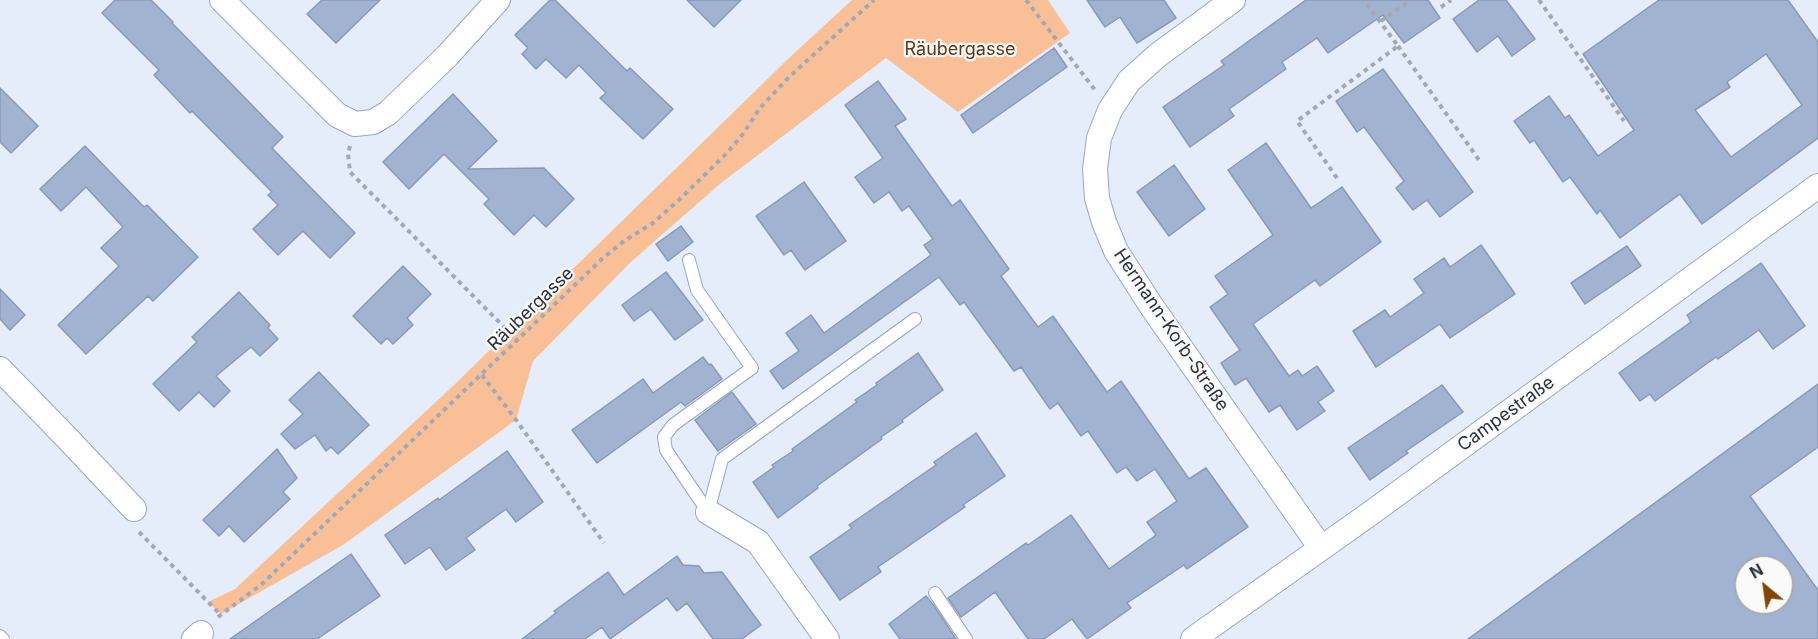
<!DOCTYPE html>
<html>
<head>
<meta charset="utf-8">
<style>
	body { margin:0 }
	#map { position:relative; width:1818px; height:639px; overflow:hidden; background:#e6edfa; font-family:Inter,sans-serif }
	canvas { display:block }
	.north { position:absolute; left:1734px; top:555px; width:60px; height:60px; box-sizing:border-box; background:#fafafa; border:2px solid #a7aaaf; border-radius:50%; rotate:331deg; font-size:16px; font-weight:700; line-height:24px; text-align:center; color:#2b323e }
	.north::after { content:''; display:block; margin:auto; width:21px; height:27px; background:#834406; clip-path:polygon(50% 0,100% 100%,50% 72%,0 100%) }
</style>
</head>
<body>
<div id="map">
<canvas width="1818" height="639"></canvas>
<div class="north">N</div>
</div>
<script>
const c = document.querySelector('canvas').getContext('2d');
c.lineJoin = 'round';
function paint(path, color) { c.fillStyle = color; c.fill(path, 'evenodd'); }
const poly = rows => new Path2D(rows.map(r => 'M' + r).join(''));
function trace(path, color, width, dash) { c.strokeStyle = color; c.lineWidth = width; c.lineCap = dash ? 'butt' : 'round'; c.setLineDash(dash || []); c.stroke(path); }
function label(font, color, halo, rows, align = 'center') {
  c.font = font + ' Inter,sans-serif'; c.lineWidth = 4.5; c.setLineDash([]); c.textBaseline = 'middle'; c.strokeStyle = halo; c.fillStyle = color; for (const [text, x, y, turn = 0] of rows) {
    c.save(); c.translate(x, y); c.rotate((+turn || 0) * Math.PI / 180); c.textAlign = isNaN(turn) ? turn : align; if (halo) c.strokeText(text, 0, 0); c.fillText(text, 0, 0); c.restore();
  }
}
paint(poly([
	[852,0,1048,0,1070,33,958,112,886,58,721,183,632,261,533,361,516,420,343,545,221,614,208,602,235,589,455,384,790,57]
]), '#f9c098');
const building = poly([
	[115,0,151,0,173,22,172,23,283,137,272,148,355,233,330,258,303,231,278,255,253,229,278,205,268,195,272,192,192,111,190,113,154,75,159,70,102,13,115,0],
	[322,0,380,0,336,43,307,14,322,0],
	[550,0,555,0,627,71,630,68,673,109,643,139,600,98,606,93,579,65,566,78,546,59,536,69,522,54,528,48,515,35,550,0],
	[687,0,741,0,714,27,687,0],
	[1087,0,1164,0,1176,18,1137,43,1120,17,1105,27,1087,0],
	[1306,0,1428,0,1440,18,1404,43,1383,15,1328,53,1317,38,1282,62,1286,69,1229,109,1234,116,1190,147,1163,107,1224,65,1221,61,1306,0],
	[1479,0,1506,0,1535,39,1512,56,1498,36,1477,52,1453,19,1479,0],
	[1659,0,1788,0,1818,42,1818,138,1702,224,1680,194,1620,238,1600,210,1597,214,1570,177,1563,182,1534,140,1530,143,1514,121,1549,96,1565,118,1569,115,1598,156,1634,130,1583,54,1659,0],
	[1766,54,1802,105,1731,157,1695,110,1730,87,1727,82,1766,54],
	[1054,48,1067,67,973,133,961,115,1054,48],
	[1383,69,1473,192,1440,217,1427,200,1413,210,1396,188,1404,181,1364,127,1357,132,1336,101,1383,69],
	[878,81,906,119,895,126,952,206,960,200,1009,269,1001,276,1038,327,1053,316,1107,392,1121,381,1189,479,1206,468,1248,527,1187,569,1184,565,1127,603,1131,608,1087,639,1072,619,1044,639,1028,639,995,592,961,617,948,598,1026,543,1028,545,1071,515,1109,569,1156,535,1147,522,1177,501,1155,469,1137,481,1126,467,1117,473,1088,431,1081,436,1058,403,1050,409,1021,367,1014,371,964,302,960,305,939,277,783,389,770,371,799,351,786,333,811,315,824,333,931,255,924,245,933,239,909,206,902,211,889,192,874,203,855,177,883,158,845,105,878,81],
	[0,88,38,126,11,153,0,142,0,88],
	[453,94,497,141,468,169,544,168,574,199,546,227,534,215,514,235,484,204,489,199,444,154,409,189,383,162,453,94],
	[1266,143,1311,208,1342,187,1381,242,1320,286,1315,280,1253,324,1289,376,1298,370,1302,376,1317,366,1334,391,1318,402,1325,411,1297,430,1280,405,1269,412,1246,378,1235,385,1221,363,1240,350,1210,307,1228,294,1215,276,1273,235,1228,170,1266,143],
	[85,146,144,207,147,205,198,257,153,301,148,296,86,354,58,325,119,266,101,248,123,227,86,187,61,211,40,189,85,146],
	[1174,165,1205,209,1169,236,1137,192,1174,165],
	[804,182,846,241,805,270,791,250,784,255,756,216,804,182],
	[681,226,693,242,668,261,656,244,681,226],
	[1481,245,1515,294,1450,338,1440,324,1376,367,1353,331,1385,310,1390,317,1424,293,1414,279,1444,258,1450,267,1481,245],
	[1627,246,1641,266,1585,304,1571,283,1627,246],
	[1761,263,1805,326,1773,349,1759,330,1718,359,1716,357,1655,401,1650,394,1640,401,1619,373,1691,322,1687,315,1761,263],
	[403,266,431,294,407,318,413,325,393,344,387,338,381,344,353,316,403,266],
	[666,272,703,320,675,340,651,309,634,321,622,305,666,272],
	[0,289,25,315,10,330,0,319,0,289],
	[239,292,270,325,268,328,278,339,260,356,251,347,216,376,230,391,214,407,199,392,179,411,153,384,197,342,192,337,239,292],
	[918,353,943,390,902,420,903,422,881,437,882,439,817,486,818,488,778,518,753,482,774,467,772,465,793,451,792,449,857,402,855,400,877,385,876,383,918,353],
	[703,357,709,365,711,364,722,379,685,406,681,402,597,463,572,430,643,379,653,393,703,357],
	[319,372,369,425,338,454,331,447,326,451,315,435,295,449,281,434,303,414,289,400,319,372],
	[1818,384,1818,447,1750,496,1818,590,1818,639,1468,639,1818,384],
	[1746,567,1782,567,1782,603,1746,603,1746,567],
	[1442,385,1463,412,1406,451,1408,453,1370,480,1348,448,1442,385],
	[732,392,756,424,718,451,695,420,732,392],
	[976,433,1005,476,963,505,965,507,878,567,881,572,840,600,810,557,852,528,849,525,936,465,934,462,976,433],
	[277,449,297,478,283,492,290,499,244,542,229,526,219,536,203,520,277,449],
	[507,451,543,502,516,522,506,509,466,538,475,550,446,570,430,547,405,564,385,535,438,498,439,500,507,451],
	[351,554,380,596,317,639,230,639,351,554],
	[677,556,683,565,699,566,704,573,722,572,761,625,742,639,713,639,687,603,677,611,667,598,610,639,602,627,585,639,522,639,556,613,554,611,608,572,624,595,677,556],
	[926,596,935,607,956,639,900,639,889,624,926,596]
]);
paint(building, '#a2b3d2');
trace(building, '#899ab8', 1.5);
const lane = poly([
	[689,260,697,290,752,368,673,425,664,437,666,450,708,512],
	[708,512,722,459,915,319],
	[935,593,966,639],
	[0,636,3,639]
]);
const street = poly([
	[222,0,337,115,355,124,373,122,388,113,447,56,498,0],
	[1233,0,1158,55,1129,81,1110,110,1099,138,1095,169,1097,198,1104,222,1116,251,1152,307,1321,548],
	[0,369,68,439,134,509],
	[708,512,758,542,827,639],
	[194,639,201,633],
	[1193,639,1371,513,1818,186]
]);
trace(lane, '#96a7c6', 14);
trace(street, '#96a7c6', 26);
trace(poly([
	[1026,0,1095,90],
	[1539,0,1624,121],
	[1441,7,1451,0],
	[1381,21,1411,0],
	[1398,46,1479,160],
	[350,146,348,154,350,172,517,340],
	[1337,178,1297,121,1398,46,1364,0],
	[482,375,516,420,604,543],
	[139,532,220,614],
	[218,617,262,584,603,258,624,241,653,223,679,200,727,153,743,134,760,108,789,77,874,0]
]), '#a2a9b5', 4, [4.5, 4.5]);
trace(lane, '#fff', 12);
trace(street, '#fff', 24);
label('18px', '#613714', '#fafafa', [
	["Räubergasse",960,50]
]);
label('18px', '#2b323e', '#fafafa', [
	["Räubergasse",531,309,-44],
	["Hermann-Korb-Straße",1171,330,56],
	["Campestraße",1506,414,-36]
]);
</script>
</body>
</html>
